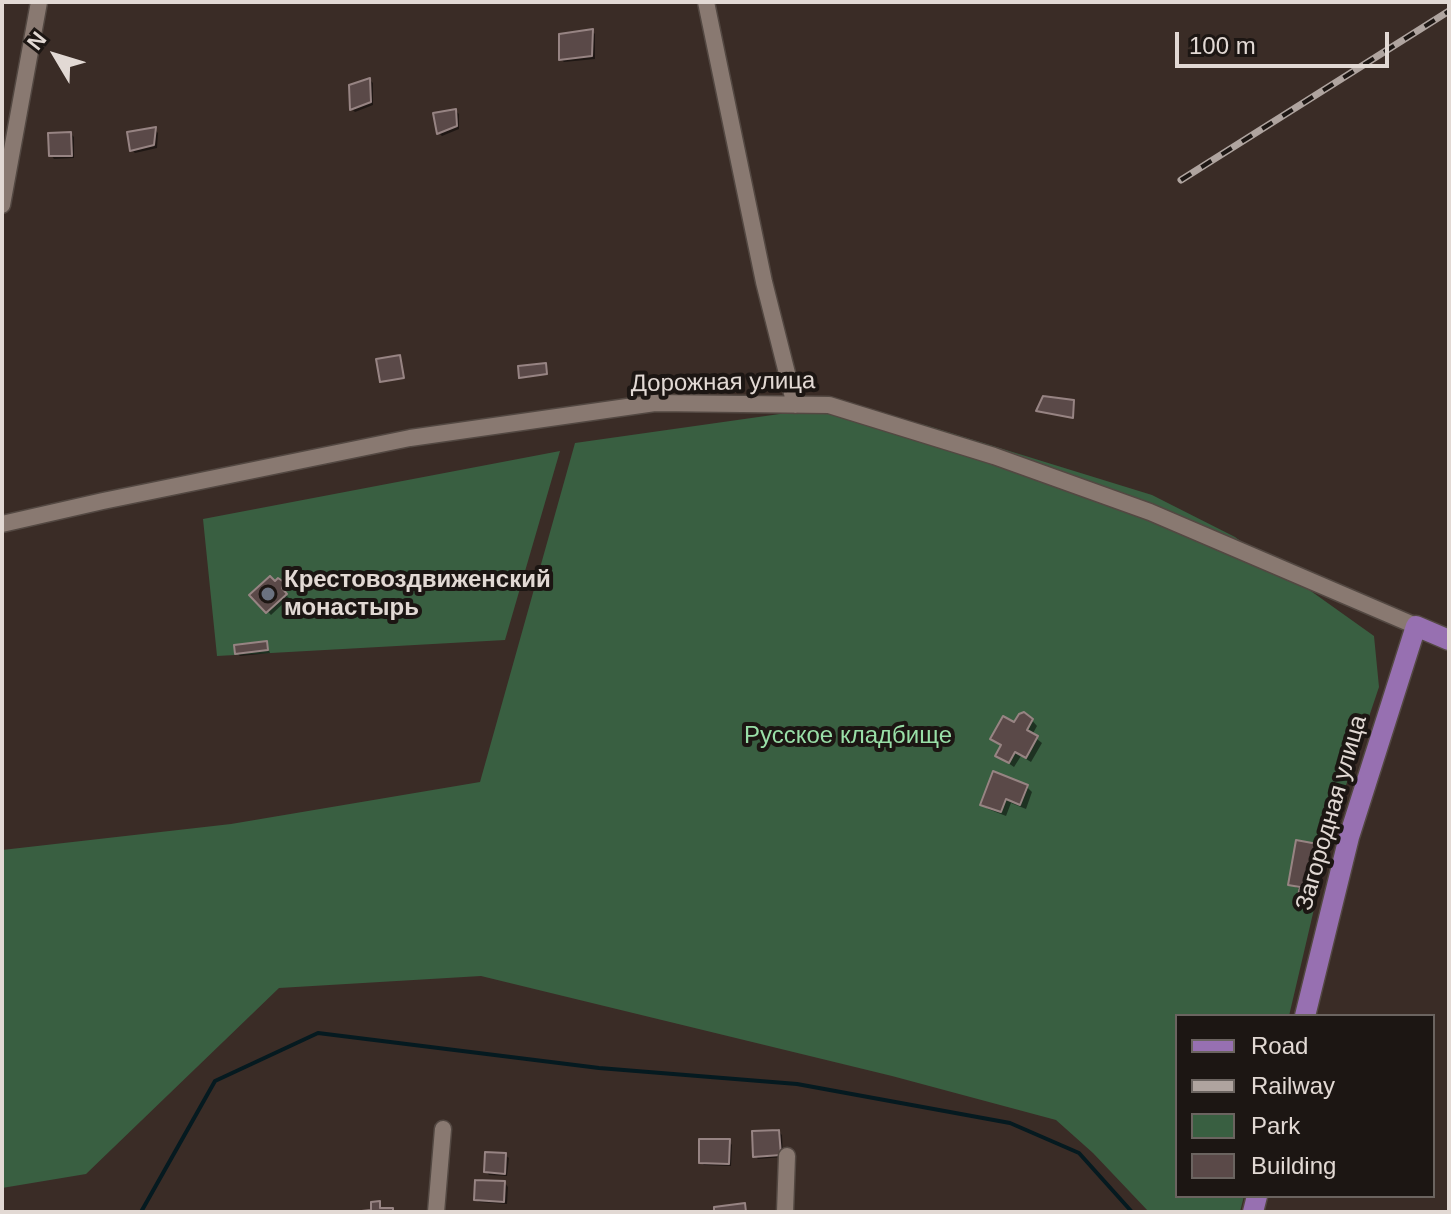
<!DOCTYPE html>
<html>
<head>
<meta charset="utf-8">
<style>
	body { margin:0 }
	#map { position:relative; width:1451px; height:1214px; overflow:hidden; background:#3a2c26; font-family:Arial,sans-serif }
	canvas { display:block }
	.frame { position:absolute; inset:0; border:4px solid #e2d9d4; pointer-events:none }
	.legend { position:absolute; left:1175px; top:1014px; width:260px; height:184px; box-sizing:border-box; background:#1c1613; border:2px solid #6b6460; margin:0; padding:10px 14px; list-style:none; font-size:24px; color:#e2d9d4 }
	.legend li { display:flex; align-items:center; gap:16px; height:40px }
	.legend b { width:40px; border:2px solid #6b6460 }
	.north { position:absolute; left:16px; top:16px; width:80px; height:80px; -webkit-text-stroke:6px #1c1613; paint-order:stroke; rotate:308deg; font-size:22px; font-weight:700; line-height:32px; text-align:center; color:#e2d9d4 }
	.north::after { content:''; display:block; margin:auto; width:28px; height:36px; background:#e2d9d4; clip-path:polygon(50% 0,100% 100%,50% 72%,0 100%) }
	.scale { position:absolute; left:1175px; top:32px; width:214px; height:36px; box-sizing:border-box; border:4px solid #e2d9d4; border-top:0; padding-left:10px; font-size:24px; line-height:28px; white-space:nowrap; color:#e2d9d4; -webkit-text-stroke:6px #1c1613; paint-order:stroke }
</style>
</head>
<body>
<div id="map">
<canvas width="1451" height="1214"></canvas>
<div class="frame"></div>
<ul class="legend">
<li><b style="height:10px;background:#9770b1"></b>Road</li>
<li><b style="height:10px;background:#afa49f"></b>Railway</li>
<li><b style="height:22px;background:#395f41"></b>Park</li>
<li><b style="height:22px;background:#5a4948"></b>Building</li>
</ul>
<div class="north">N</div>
<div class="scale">100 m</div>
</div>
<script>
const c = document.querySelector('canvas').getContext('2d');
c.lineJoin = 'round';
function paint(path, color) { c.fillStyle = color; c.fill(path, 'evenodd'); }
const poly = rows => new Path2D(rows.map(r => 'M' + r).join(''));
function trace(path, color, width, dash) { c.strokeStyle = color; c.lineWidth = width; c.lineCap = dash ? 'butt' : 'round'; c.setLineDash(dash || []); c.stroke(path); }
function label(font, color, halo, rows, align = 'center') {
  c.font = font + ' Arial,sans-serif'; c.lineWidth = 8; c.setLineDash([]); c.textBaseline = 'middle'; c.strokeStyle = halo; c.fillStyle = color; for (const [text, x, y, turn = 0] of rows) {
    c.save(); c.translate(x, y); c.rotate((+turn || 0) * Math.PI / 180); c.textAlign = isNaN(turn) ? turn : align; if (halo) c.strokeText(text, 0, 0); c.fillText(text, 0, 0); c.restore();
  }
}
paint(poly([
	[829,407,925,425,1152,495,1235,537,1374,636,1379,687,1336,815,1289,1016,1177,1016,1177,1196,1244,1196,1240,1212,1149,1212,1093,1153,1056,1120,892,1076,481,976,279,988,86,1174,2,1188,2,850,231,824,480,782,575,443],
	[560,451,505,640,217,656,203,519]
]), '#395f41');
paint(poly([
	[592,31,595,34,595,59,564,62,561,59],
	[370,80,373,83,373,105,355,112,352,109],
	[456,111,459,114,459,129,442,136,439,133,435,115],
	[155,130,158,133,157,148,135,153,132,150],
	[71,134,74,137,74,158,54,159,51,155],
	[281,581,287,590,284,593,289,598,271,615,252,595],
	[266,643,270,653,240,656,237,653],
	[1030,718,1037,726,1032,735,1042,743,1031,762,1021,756,1014,767,998,756,1002,747,992,739],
	[1027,787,1032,792,1026,809,1011,803,1006,816,988,809,983,804],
	[1322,847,1327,853,1316,907,1305,904,1299,899,1301,890,1290,884],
	[779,1132,782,1135,783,1157,758,1159,755,1156],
	[729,1141,732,1145,731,1166,704,1165,701,1162],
	[505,1155,509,1158,507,1176,489,1175,486,1171],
	[505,1183,508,1187,507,1204,479,1202,476,1199]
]), '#0007');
trace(poly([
	[141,1212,215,1081,318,1033,599,1068,797,1084,1010,1123,1079,1153,1132,1212]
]), '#051a20', 4);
const building = poly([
	[593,29,592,56,559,60,559,34,593,29],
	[370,78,371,102,350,110,349,85,370,78],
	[456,109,457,126,437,134,433,113,456,109],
	[156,127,154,145,130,151,127,132,156,127],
	[71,132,72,156,49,156,48,133,71,132],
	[400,355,404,378,380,382,376,359,400,355],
	[546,363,547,374,519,378,518,366,546,363],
	[1043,396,1074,400,1073,418,1036,411,1043,396],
	[270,576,275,581,278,578,284,582,282,588,287,594,266,613,249,595,270,576],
	[267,641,268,650,235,654,234,645,267,641],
	[1024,712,1033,719,1027,730,1038,736,1026,758,1015,752,1009,763,995,756,1001,745,990,739,1003,716,1014,722,1019,714,1024,712],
	[993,771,1028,785,1020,805,1006,799,1001,812,980,805,993,771],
	[1296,840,1323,845,1311,903,1297,900,1300,887,1288,885,1296,840],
	[779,1130,781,1155,753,1157,752,1131,779,1130],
	[699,1139,730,1139,729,1164,699,1163,699,1139],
	[485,1152,506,1153,505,1174,484,1172,485,1152],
	[475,1180,505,1181,504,1202,474,1200,475,1180],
	[380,1201,380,1208,393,1208,393,1212,352,1212,371,1210,371,1202,380,1201],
	[745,1203,746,1212,714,1212,714,1207,745,1203]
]);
paint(building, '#5a4948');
trace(building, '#978483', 2);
const minor = poly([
	[706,2,764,282,795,405],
	[2,205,39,2],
	[2,524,103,501,410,438,655,403,829,405,994,456,1150,512,1416,626],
	[436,1212,443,1129],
	[785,1212,787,1156]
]);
const major = poly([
	[1305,1016,1349,837,1416,626,1449,640],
	[1253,1212,1257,1196]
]);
trace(minor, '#534842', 19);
trace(major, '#534842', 23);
trace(minor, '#897971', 16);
trace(major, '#9770b1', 20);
const rail = poly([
	[1181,180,1449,11]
]);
trace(rail, '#afa49f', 7);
trace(rail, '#1c1613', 4, [12]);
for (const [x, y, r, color] of [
	[268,594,8,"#6b7280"]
]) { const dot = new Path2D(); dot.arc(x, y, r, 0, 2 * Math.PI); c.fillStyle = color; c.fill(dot); trace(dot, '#1c1613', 3); }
label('24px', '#e2d9d4', '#1c1613', [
	["Дорожная улица",723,383,-1],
	["Загородная улица",1332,813,-74]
]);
label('bold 24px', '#e2d9d4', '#1c1613', [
	["Крестовоздвиженский",284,580],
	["монастырь",284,608]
], 'left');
label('24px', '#99dfa7', '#1c1613', [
	["Русское кладбище",848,736]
]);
</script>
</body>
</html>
